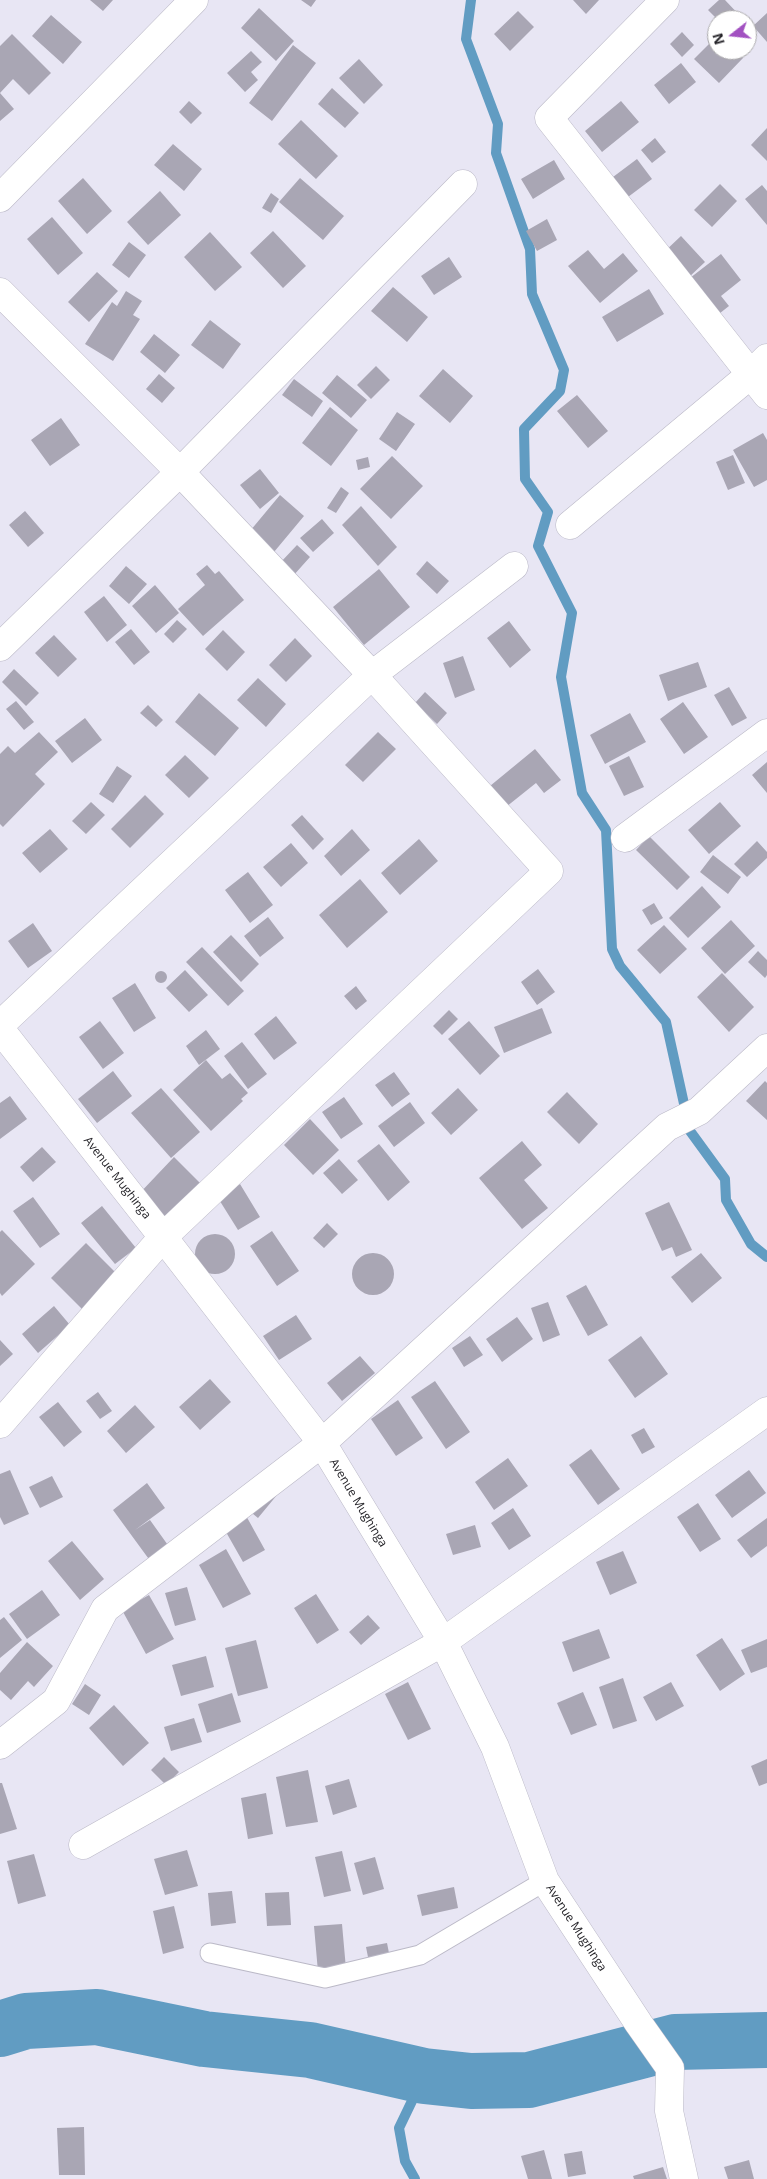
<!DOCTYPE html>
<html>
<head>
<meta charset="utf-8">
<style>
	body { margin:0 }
	#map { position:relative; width:767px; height:2179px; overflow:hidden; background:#e8e6f4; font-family:"Open Sans",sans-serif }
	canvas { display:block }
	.north { position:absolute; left:707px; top:10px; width:50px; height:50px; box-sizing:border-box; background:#fff; border:1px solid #a8a7a9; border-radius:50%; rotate:254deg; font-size:14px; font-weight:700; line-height:20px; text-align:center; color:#252429 }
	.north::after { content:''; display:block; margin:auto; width:18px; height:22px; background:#a251c1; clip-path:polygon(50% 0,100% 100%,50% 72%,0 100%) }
</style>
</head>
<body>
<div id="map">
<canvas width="767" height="2179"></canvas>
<div class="north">N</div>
</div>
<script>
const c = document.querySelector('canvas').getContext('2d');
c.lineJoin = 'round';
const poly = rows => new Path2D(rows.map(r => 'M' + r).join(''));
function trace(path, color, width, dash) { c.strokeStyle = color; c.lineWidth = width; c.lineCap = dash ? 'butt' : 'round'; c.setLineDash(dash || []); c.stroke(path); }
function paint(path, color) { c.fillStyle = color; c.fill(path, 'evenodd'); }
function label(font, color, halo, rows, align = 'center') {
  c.font = font + ' "Open Sans",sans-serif'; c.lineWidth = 4; c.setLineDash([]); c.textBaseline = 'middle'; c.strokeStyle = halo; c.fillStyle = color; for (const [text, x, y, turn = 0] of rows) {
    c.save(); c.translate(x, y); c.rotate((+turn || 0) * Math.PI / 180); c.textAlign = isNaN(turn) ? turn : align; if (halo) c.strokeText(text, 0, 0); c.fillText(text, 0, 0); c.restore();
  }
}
trace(poly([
	[471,0,466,39,498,124,496,153,530,249,532,294,564,370,560,391,524,429,525,479,548,512,538,546,572,613,561,677,582,793,606,830,612,949,620,966,666,1022,690,1131,725,1179,726,1200,751,1244,767,1257],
	[415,2179,405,2161,399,2128,424,2076]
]), '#619cc2', 10);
trace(poly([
	[0,2029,26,2021,97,2017,204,2039,310,2050,424,2076,471,2081,529,2080,675,2042,767,2040]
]), '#619cc2', 56);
paint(poly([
	[90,0,113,0,103,11],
	[301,0,316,0,311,7],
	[573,0,599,0,586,14],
	[719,0,725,0,743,19,718,20,708,10],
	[259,8,294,41,276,61,241,28],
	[518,11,534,27,510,51,494,34],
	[767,13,767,42,753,26],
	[51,15,82,42,63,64,32,36],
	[682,32,694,45,682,57,670,44],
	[12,34,51,73,29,95,13,79,0,93,0,46],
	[717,36,717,50,735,50,743,58,719,83,694,59],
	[293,45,316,63,272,121,249,103],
	[251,51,262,62,251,72,258,80,245,92,227,73],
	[359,59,383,85,364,104,339,78],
	[681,63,696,82,669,104,654,85],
	[332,88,359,113,345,128,318,104],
	[0,93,14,109,0,121],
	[189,101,202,113,191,124,179,112],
	[621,101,639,122,602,152,585,131],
	[301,120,338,156,316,179,278,144],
	[767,128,767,161,751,145],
	[655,138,666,152,652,163,641,150],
	[173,144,202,169,184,191,154,165],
	[637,159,652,179,624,200,609,180],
	[554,160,565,179,533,199,521,179],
	[83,178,112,211,87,234,58,201],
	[300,178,344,216,323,240,279,202],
	[720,184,737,201,712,227,694,210],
	[762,185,767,191,767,225,745,199],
	[160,191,181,215,148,245,127,222],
	[271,193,279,199,271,213,262,208],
	[52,217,83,253,58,275,27,239],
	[547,219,557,240,537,251,526,231],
	[273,231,306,266,283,288,250,253],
	[210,232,242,267,215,291,184,257],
	[681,236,705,262,687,279,663,253],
	[129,242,146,255,129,278,112,265],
	[588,250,604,269,623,253,638,271,600,303,568,266],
	[721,254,741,280,721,296,729,306,710,321,681,285],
	[449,257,462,277,434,295,421,276],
	[97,272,118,291,89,322,68,302],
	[393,287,428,317,407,342,371,311],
	[649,289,664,314,617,342,602,317],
	[126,291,142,301,133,315,140,319,113,361,85,344,112,302,117,306],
	[210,320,241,344,223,369,191,345],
	[154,334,180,355,165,373,140,352],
	[376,366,390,380,371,399,357,385],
	[443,369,473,396,450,423,419,396],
	[159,374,175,388,162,403,146,389],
	[337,375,367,400,351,418,322,393],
	[294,379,323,401,312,417,282,395],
	[577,395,608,431,588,448,557,411],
	[330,407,358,430,331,466,302,443],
	[397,412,415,424,396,451,379,439],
	[61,418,80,445,50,466,31,440],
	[763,433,767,440,767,480,754,487,733,450],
	[733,455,745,483,728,490,716,462],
	[392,456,423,486,391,519,360,489],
	[368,457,370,467,358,470,356,460],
	[260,469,279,493,260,509,240,485],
	[341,487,349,493,336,513,327,508],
	[280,495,304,516,274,552,250,531],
	[361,506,397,547,378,566,342,525],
	[25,511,44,533,28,547,9,525],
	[322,519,334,533,313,552,300,538],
	[297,545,310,557,293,576,280,563],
	[427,561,449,581,437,594,416,574],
	[207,565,215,574,219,571,244,600,203,636,178,609,205,585,196,574],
	[126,566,147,584,129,604,109,586],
	[379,569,410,607,364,645,333,607],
	[155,585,179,613,156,633,132,606],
	[104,596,127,625,107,642,84,612],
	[177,620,187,629,173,643,164,634],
	[509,621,531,650,510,668,487,638],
	[131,629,150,652,134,665,115,642],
	[223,630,245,652,227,671,205,649],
	[54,635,77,659,58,677,35,653],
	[295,638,312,656,286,682,269,665],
	[463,656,475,690,455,698,443,663],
	[698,662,707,687,668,701,659,675],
	[14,669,39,693,26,706,2,682],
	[258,678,286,704,266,727,237,700],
	[729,687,747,718,732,726,714,695],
	[425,692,447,713,437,724,415,703],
	[199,693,239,728,215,756,175,722],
	[16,701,34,722,24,730,6,709],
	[683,702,708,737,684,754,660,719],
	[148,705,163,720,156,727,140,713],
	[630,713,646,742,605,764,590,735],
	[85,718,102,740,72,763,55,741],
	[39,732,58,752,35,774,45,784,3,827,0,824,0,754,8,746,15,753],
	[378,732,396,749,363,782,345,765],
	[535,749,561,780,544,793,536,783,506,807,490,786],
	[185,755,209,778,189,798,165,775],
	[629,756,644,787,624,796,609,766],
	[767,762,767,793,752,775],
	[117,766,132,776,113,803,99,794],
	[145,795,164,814,130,848,111,829],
	[91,802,105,815,86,834,72,821],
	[720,802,741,826,709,854,688,830],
	[302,815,324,839,313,850,291,825],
	[50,829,68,849,40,873,22,853],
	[352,829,370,850,341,876,324,856],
	[649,836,690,877,677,890,636,850],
	[419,839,438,861,400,895,381,873],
	[757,841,767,852,767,858,747,877,734,864],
	[291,843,308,863,281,887,263,867],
	[713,855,741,877,728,894,700,872],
	[248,872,273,905,250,923,225,890],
	[360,879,388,912,347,948,319,915],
	[702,886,721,907,688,938,669,918],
	[654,903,663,918,651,925,642,910],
	[268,917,284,938,260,957,244,936],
	[731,920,755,946,725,974,701,948],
	[33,923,52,951,28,968,8,941],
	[664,925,687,949,660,974,637,950],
	[231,935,259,964,241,982,213,952],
	[202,947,244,991,228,1006,186,962],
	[758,951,767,960,767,975,765,978,748,962],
	[538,969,555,992,537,1005,521,982],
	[185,970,208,995,189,1012,166,988],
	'155 977a6 6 0 1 1 12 0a6 6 0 1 1-12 0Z',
	[722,973,754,1007,729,1032,697,997],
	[135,983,156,1018,134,1032,112,998],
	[356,986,367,1001,356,1010,344,996],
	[542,1008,552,1033,504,1053,494,1027],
	[449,1010,458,1019,442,1035,433,1026],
	[276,1016,297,1043,274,1060,254,1034],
	[100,1021,124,1053,103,1069,79,1037],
	[469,1021,500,1056,480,1075,448,1039],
	[206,1030,220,1049,199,1065,186,1046],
	[242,1042,267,1074,248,1089,224,1056],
	[206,1060,222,1079,230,1073,248,1093,241,1099,243,1101,211,1131,173,1090],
	[113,1071,132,1096,97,1123,78,1099],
	[394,1072,410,1094,392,1107,375,1085],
	[765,1081,767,1083,767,1120,746,1101],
	[161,1088,200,1132,171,1158,131,1113],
	[458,1088,478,1110,451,1135,431,1113],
	[567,1092,598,1124,579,1144,547,1112],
	[10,1096,27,1119,0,1139,0,1103],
	[344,1097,363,1124,341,1139,322,1112],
	[410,1102,425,1123,394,1147,378,1126],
	[310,1119,339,1150,313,1175,284,1145],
	[522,1141,542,1165,524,1180,548,1208,522,1229,479,1178],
	[379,1144,410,1182,388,1201,357,1161],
	[42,1147,56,1162,33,1182,20,1167],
	[174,1157,202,1185,164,1224,137,1196],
	[339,1159,358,1180,342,1194,323,1173],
	[240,1184,260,1217,238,1230,218,1198],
	[33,1197,60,1234,40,1248,13,1211],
	[669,1202,692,1250,676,1257,672,1247,662,1251,645,1213],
	[102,1206,136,1248,115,1264,81,1223],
	[327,1223,338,1234,324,1248,313,1238],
	[2,1230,35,1264,2,1296,0,1293,0,1232],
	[272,1231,299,1271,277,1286,250,1246],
	'195 1254a20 20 0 1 1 40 0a20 20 0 1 1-40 0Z',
	[86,1243,121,1278,87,1314,51,1278],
	'352 1274a21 21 0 1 1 42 0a21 21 0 1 1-42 0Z',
	[701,1253,722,1278,692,1303,671,1277],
	[586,1285,608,1325,588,1336,566,1296],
	[548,1302,560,1335,543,1342,531,1308],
	[54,1306,70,1325,38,1353,22,1334],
	[296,1315,312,1339,279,1360,263,1336],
	[517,1317,533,1339,502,1362,486,1339],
	[470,1336,483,1355,464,1367,452,1348],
	[641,1336,668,1374,635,1398,608,1360],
	[0,1340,13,1354,0,1366],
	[360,1356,375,1373,342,1401,327,1383],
	[210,1379,231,1402,200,1430,179,1407],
	[435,1381,470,1432,446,1449,411,1397],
	[98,1392,112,1411,100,1419,86,1401],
	[398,1400,423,1438,396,1456,371,1419],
	[58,1402,82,1432,64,1447,39,1417],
	[135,1405,155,1427,126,1453,107,1431],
	[644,1428,655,1447,642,1454,631,1435],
	[591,1449,620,1489,598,1505,569,1465],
	[508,1458,528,1486,494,1510,475,1482],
	[10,1470,29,1514,4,1525,0,1517,0,1474],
	[749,1470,766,1493,732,1518,715,1495],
	[52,1476,63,1497,40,1508,29,1487],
	[147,1483,165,1508,135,1530,150,1520,170,1548,151,1562,113,1510],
	[266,1486,277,1495,258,1518,247,1509],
	[698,1503,721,1539,700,1552,677,1517],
	[513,1508,531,1536,509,1550,491,1523],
	[244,1512,265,1550,243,1562,222,1525],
	[767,1518,767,1546,751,1558,737,1540],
	[475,1525,481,1547,453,1555,446,1534],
	[72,1541,104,1579,80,1600,48,1561],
	[226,1549,251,1594,223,1608,199,1565],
	[623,1551,637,1583,610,1595,596,1562],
	[187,1587,196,1620,175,1626,165,1593],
	[42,1590,60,1615,27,1639,9,1614],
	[316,1594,339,1630,317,1644,294,1608],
	[149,1595,174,1639,146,1654,122,1610],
	[368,1615,380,1628,361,1645,349,1632],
	[4,1617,22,1640,0,1658,0,1620],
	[599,1629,610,1658,573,1672,562,1642],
	[722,1638,745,1674,720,1691,696,1655],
	[767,1639,767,1667,751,1673,741,1650],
	[256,1640,268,1688,238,1696,225,1648],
	[27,1642,53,1666,34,1687,28,1681,11,1700,0,1690,0,1673],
	[206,1656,214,1687,181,1696,172,1665],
	[623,1678,637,1721,613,1729,599,1687],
	[408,1682,431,1729,408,1740,385,1694],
	[671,1682,684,1706,656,1721,643,1697],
	[85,1684,101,1695,89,1715,72,1704],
	[583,1692,597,1725,571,1735,557,1703],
	[232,1693,241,1722,207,1733,198,1704],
	[114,1705,149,1743,123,1766,89,1728],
	[194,1718,202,1742,171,1751,164,1727],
	[164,1757,179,1772,166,1785,151,1770],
	[767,1759,767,1783,759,1786,751,1766],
	[308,1770,318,1822,286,1827,276,1777],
	[349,1779,357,1807,333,1815,325,1786],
	[0,1783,2,1783,17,1829,0,1834],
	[266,1793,273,1834,248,1839,241,1798],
	[187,1850,198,1886,165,1895,154,1859],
	[342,1851,351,1891,324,1897,315,1857],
	[34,1854,46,1896,18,1904,7,1861],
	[375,1857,384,1889,363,1895,354,1863],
	[454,1887,458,1908,422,1916,417,1895],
	[232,1891,236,1923,211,1926,208,1893],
	[289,1892,291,1925,267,1926,265,1893],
	[174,1906,184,1948,163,1954,153,1911],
	[342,1924,346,1969,318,1972,314,1926],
	[387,1943,390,1958,369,1962,366,1947],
	[84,2127,85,2175,59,2175,57,2128],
	[544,2150,552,2179,528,2179,521,2156],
	[582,2151,586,2174,568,2177,564,2154],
	[749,2160,754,2179,728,2179,724,2167],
	[663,2167,667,2179,634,2179,633,2176]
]), '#a9a6b4');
const service = poly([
	[210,1953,325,1978,420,1955,545,1881]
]);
const minor = poly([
	[665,0,549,118,767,395],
	[0,198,194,0],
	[0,292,180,472,372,675,549,871,163,1237,0,1424],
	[570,525,750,375,767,358],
	[0,647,180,472,463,184],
	[625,838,767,733],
	[0,1025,372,675,514,566],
	[0,1029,163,1237,322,1443,443,1642,495,1747,545,1881,639,2024,670,2068,669,2111,684,2179],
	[0,1745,56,1701,105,1609,322,1443,667,1127,699,1111,767,1048],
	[83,1845,443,1642,767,1411]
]);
trace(service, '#bbb9c7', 21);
trace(minor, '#bbb9c7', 29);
trace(service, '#fff', 19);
trace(minor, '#fff', 28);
label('12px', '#252429', '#fff', [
	["Avenue Mughinga",117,1178,52],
	["Avenue Mughinga",358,1503,59],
	["Avenue Mughinga",576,1928,57]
]);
</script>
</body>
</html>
